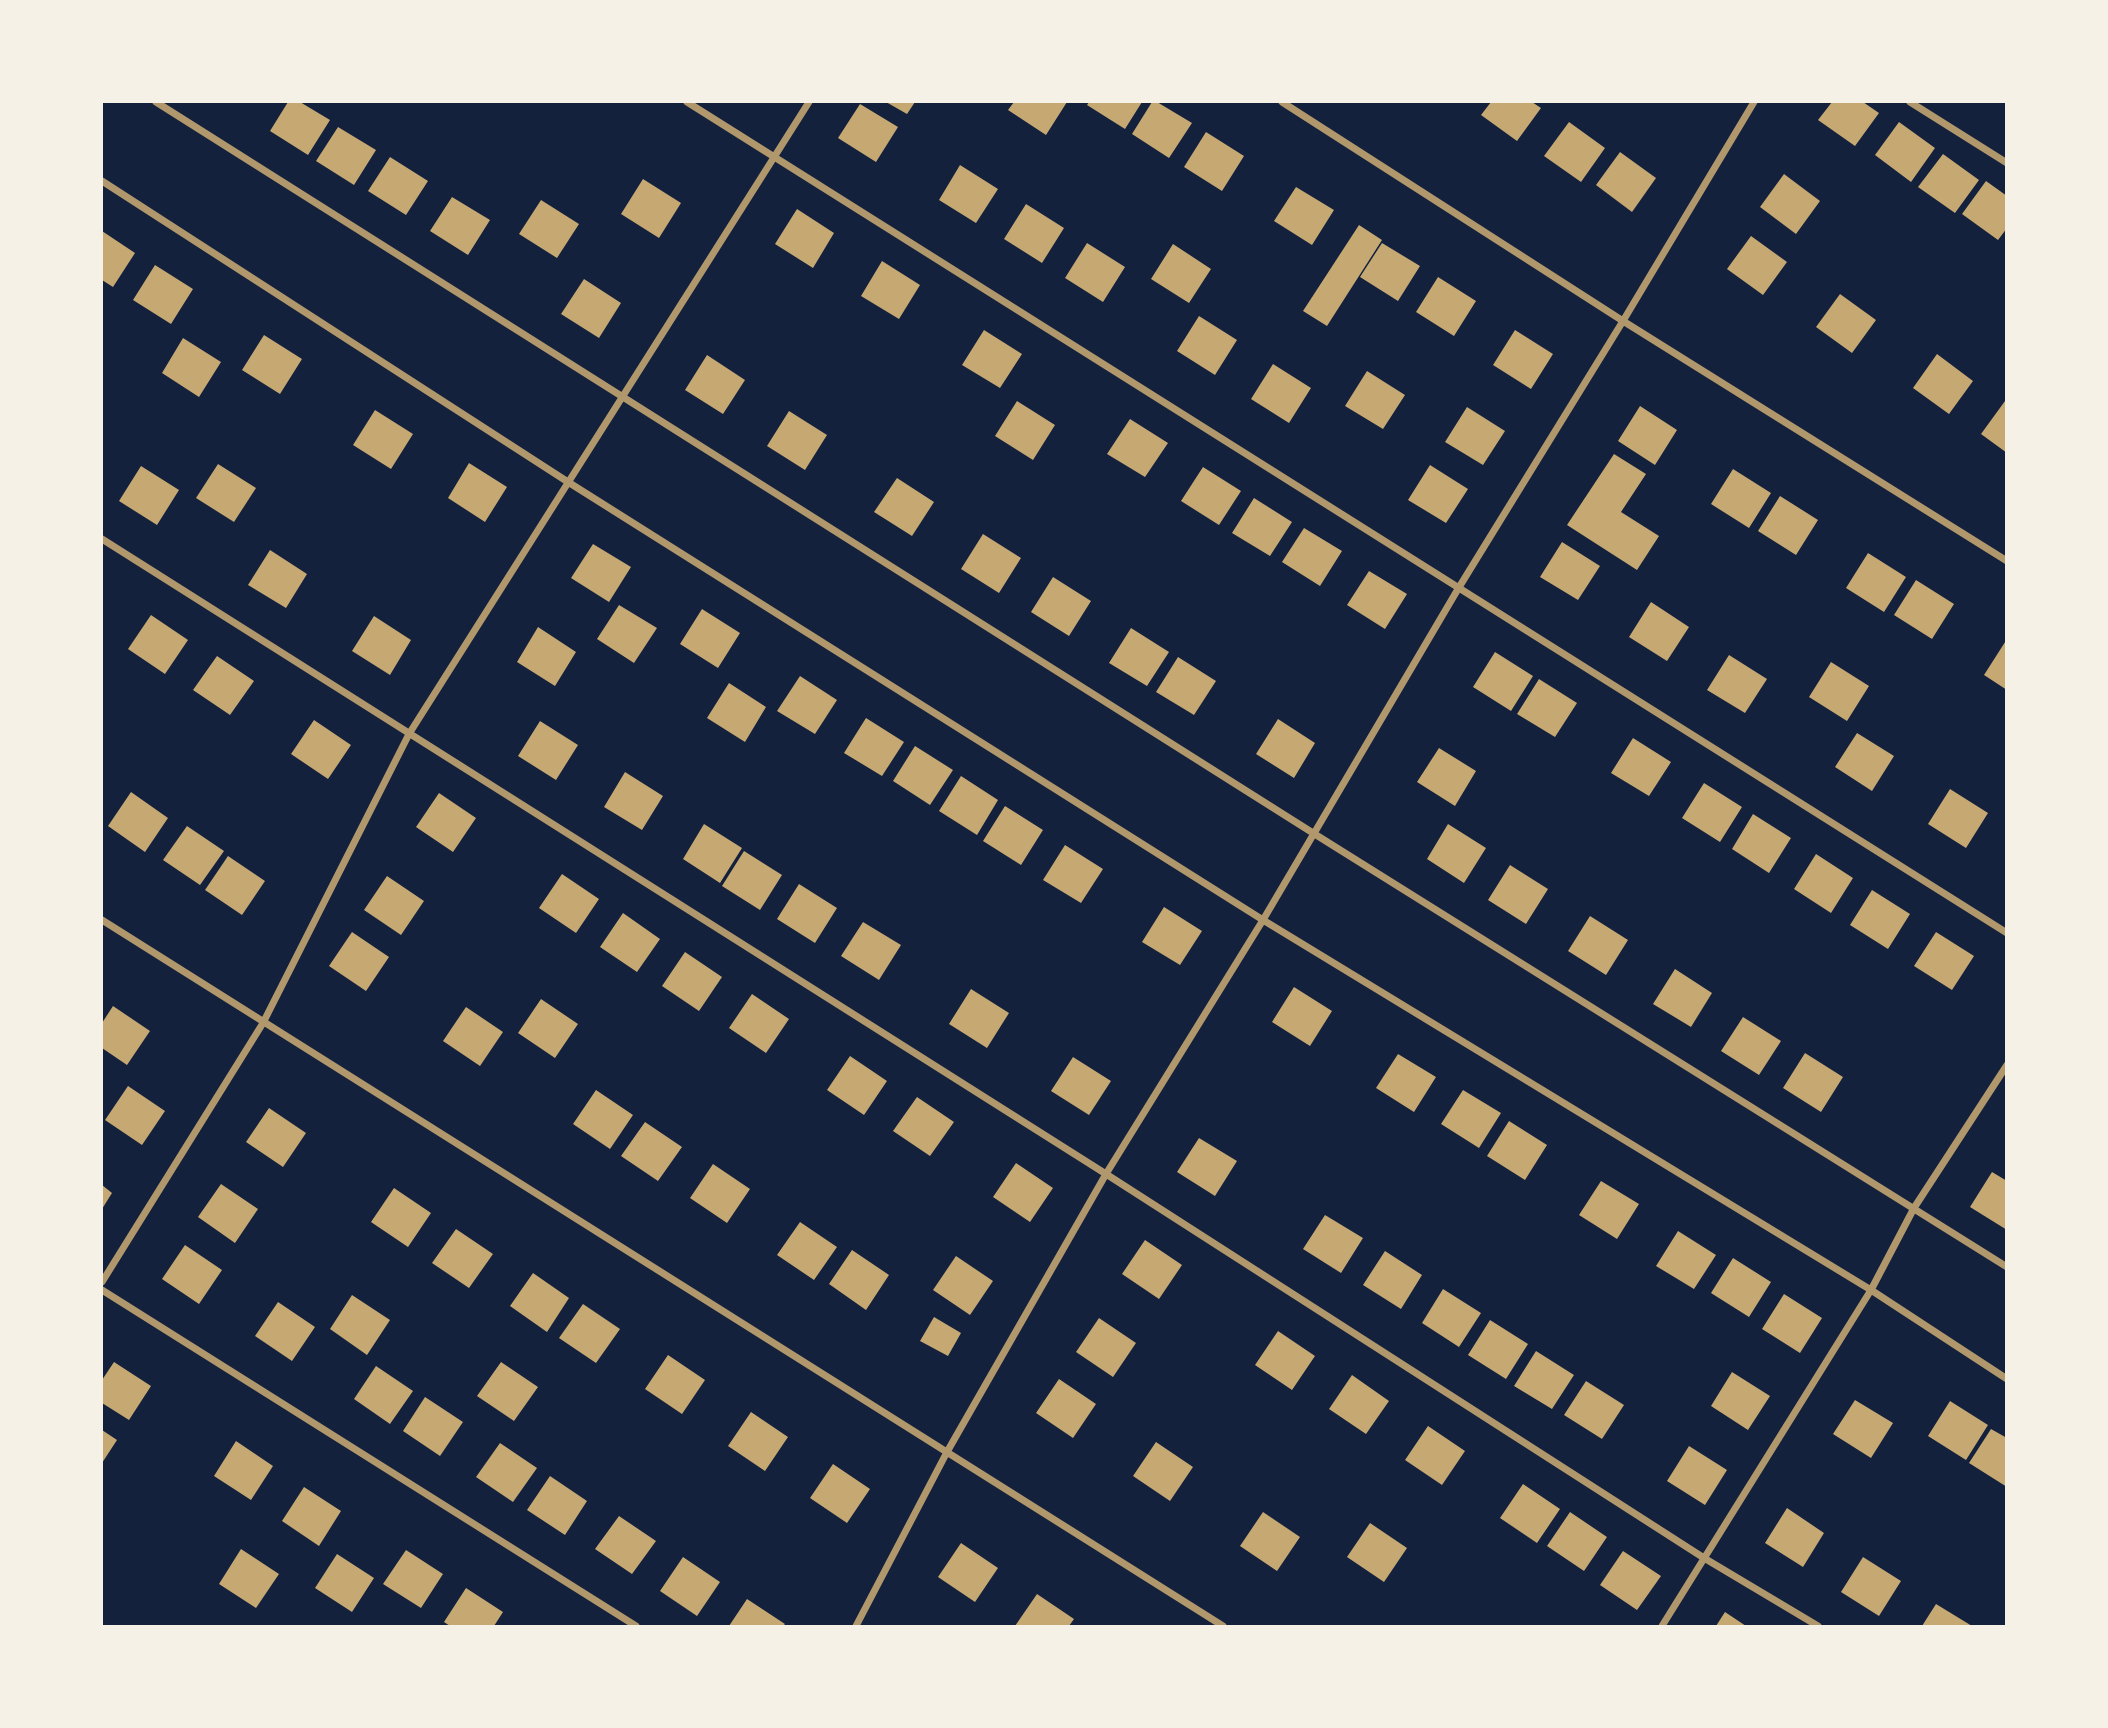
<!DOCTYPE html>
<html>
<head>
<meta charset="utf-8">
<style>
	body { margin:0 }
	#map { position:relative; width:2108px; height:1728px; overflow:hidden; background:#14213d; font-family:"Nunito Sans",sans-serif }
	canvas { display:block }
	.frame { position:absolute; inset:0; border:103px solid #f6f1e7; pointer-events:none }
</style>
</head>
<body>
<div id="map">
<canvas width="2108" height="1728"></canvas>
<div class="frame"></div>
</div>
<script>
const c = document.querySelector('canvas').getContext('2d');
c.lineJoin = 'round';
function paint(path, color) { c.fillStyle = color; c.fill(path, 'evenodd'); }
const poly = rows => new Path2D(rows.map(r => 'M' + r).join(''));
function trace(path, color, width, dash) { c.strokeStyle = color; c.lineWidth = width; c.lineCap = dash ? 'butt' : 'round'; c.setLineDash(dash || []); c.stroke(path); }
paint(poly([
	[288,102,300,102,330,120,308,155,270,131],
	[886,102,915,102,907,114],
	[1014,102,1067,102,1046,135,1008,110],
	[1089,102,1142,102,1125,129,1087,105],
	[1152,102,1157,102,1192,123,1169,158,1132,134],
	[1491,102,1532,102,1541,108,1517,141,1481,115],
	[1832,102,1863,102,1879,113,1855,146,1818,120],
	[860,104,898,127,876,162,838,138],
	[1569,122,1605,148,1581,182,1544,156],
	[1899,122,1935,148,1911,182,1875,155],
	[338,127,376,150,354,185,316,161],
	[1206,132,1244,156,1222,191,1184,167],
	[1620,152,1656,178,1632,212,1596,185],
	[1943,154,1979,180,1955,213,1918,187],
	[390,157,428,181,406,215,368,191],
	[960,165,998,189,976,223,939,200],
	[1784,174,1820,201,1796,234,1760,207],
	[643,179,681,203,659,238,621,214],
	[1986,181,2007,196,2007,228,1998,240,1962,214],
	[1296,187,1334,210,1312,245,1274,221],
	[452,197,490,220,468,255,430,231],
	[541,200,579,224,557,258,519,234],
	[1026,204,1064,228,1042,263,1004,239],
	[797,209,834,233,813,268,775,244],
	[1359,225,1382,240,1327,326,1303,311],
	[102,231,135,253,113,287,102,280],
	[1751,236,1787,262,1763,295,1727,269],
	[1087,243,1125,267,1103,302,1065,278],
	[1382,243,1420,266,1398,301,1360,277],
	[1173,244,1211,269,1189,303,1151,279],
	[882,261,920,285,899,319,861,296],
	[155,265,193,289,171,324,133,300],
	[1438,277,1476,301,1454,336,1416,312],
	[584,279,621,303,599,338,561,314],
	[1840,294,1876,320,1852,353,1816,327],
	[1199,316,1237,340,1215,375,1177,351],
	[984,330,1022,354,1000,388,962,365],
	[1515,330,1553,354,1531,389,1493,365],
	[264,335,302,359,280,394,242,370],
	[183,338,221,362,199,397,162,373],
	[1937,354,1973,381,1949,414,1913,388],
	[707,355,745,380,723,414,685,390],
	[1273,364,1311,388,1289,423,1251,399],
	[1367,371,1405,395,1383,429,1345,406],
	[1017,401,1055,425,1033,460,995,436],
	[2005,401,2007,402,2007,453,1981,434],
	[1640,406,1677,430,1655,465,1618,441],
	[1467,407,1505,431,1483,465,1445,442],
	[375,410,413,434,391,469,353,445],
	[789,411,827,435,805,470,767,446],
	[1130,419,1168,443,1145,477,1107,454],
	[1614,454,1646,474,1621,512,1659,536,1637,570,1567,525],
	[469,463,507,487,485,522,448,498],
	[218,464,256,488,234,522,196,498],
	[1430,465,1468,489,1446,523,1408,500],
	[141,466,179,490,157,525,119,501],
	[1203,467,1241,491,1219,525,1181,501],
	[1733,469,1771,493,1749,528,1711,504],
	[897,478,934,502,912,536,874,512],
	[1780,496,1818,520,1796,555,1758,531],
	[1254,498,1292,522,1270,556,1232,533],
	[1304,528,1342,551,1320,586,1282,562],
	[983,534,1021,558,999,593,961,569],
	[1562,542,1600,566,1578,600,1540,577],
	[593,544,631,567,609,602,571,578],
	[270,550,307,574,286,608,248,585],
	[1868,553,1906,577,1884,612,1846,588],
	[1369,571,1407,594,1385,629,1347,605],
	[1053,577,1091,601,1069,636,1031,612],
	[1916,580,1954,604,1932,639,1894,615],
	[1651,602,1689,627,1667,661,1629,637],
	[619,605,657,628,634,663,597,639],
	[702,609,740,633,718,668,680,644],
	[151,615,188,640,165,674,128,649],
	[374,616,411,640,390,675,352,651],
	[538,627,576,652,555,686,517,662],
	[1131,628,1169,652,1147,686,1109,663],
	[2007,639,2007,690,1984,675],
	[1495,652,1533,676,1511,711,1473,687],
	[1729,655,1767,679,1745,713,1707,690],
	[217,656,254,681,230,715,193,690],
	[1178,657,1216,681,1194,715,1156,692],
	[1831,662,1869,686,1847,721,1809,697],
	[800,676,837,700,815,734,777,711],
	[1539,679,1577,703,1555,737,1517,714],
	[729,683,766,707,745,742,707,718],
	[866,718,904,742,882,776,844,753],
	[1278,719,1315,743,1294,778,1256,754],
	[314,720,351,745,328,779,291,754],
	[540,721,578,745,556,780,518,756],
	[1857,733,1894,756,1872,791,1835,767],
	[1633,738,1671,762,1649,796,1611,773],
	[915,746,953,770,930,805,893,781],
	[1439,748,1476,771,1455,806,1417,782],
	[625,772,663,796,642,830,604,807],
	[961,776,998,800,977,835,939,811],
	[1704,783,1742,807,1720,842,1682,818],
	[1950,789,1988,813,1966,848,1928,824],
	[131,792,168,818,145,852,108,826],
	[439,793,476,818,453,852,416,827],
	[1005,806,1043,830,1021,865,983,841],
	[1753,814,1791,838,1769,873,1732,849],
	[704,824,742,848,720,883,683,859],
	[1448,824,1486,848,1464,883,1427,859],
	[187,826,224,851,200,885,163,860],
	[1065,845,1103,869,1081,903,1043,880],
	[744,851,782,875,760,910,722,886],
	[1816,854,1853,878,1831,913,1794,889],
	[228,856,265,881,242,915,205,890],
	[1510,865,1548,889,1526,924,1488,900],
	[562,874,599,899,576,933,539,908],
	[387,876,424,901,401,935,364,910],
	[799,884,837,908,815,943,777,919],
	[1872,890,1910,914,1888,949,1850,925],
	[1164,907,1202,931,1180,965,1142,942],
	[623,913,660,939,637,972,600,947],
	[1590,916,1628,940,1606,975,1568,951],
	[863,922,901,945,879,980,841,956],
	[352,932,389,957,366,991,329,966],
	[1936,932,1974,956,1952,990,1914,966],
	[685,952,722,977,699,1011,662,986],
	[1675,969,1712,993,1691,1027,1653,1004],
	[1294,987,1332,1011,1310,1046,1272,1022],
	[971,989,1009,1013,987,1048,949,1024],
	[752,994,789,1019,766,1053,729,1028],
	[541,999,578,1024,555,1058,518,1033],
	[113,1006,150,1031,127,1065,102,1048,102,1023],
	[466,1007,503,1032,480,1066,443,1041],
	[1743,1017,1781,1041,1759,1075,1721,1051],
	[1805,1053,1843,1077,1821,1112,1783,1088],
	[1398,1054,1436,1077,1414,1112,1376,1088],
	[850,1056,887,1081,864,1115,827,1090],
	[1073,1057,1111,1081,1089,1115,1051,1091],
	[128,1086,165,1111,142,1145,105,1120],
	[596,1090,633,1115,610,1149,573,1124],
	[1463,1090,1501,1113,1479,1148,1441,1124],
	[917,1097,954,1122,930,1156,893,1131],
	[269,1108,306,1133,283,1167,246,1142],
	[1509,1121,1547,1145,1525,1180,1487,1156],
	[645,1122,682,1147,658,1181,621,1156],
	[1199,1138,1237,1161,1215,1196,1177,1172],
	[1016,1163,1053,1188,1030,1222,993,1197],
	[713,1164,750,1189,727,1223,690,1198],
	[1992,1172,2007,1181,2007,1230,1970,1207],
	[1601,1181,1639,1204,1617,1239,1579,1215],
	[221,1184,258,1209,235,1243,198,1217],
	[102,1185,112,1193,102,1209],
	[394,1188,431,1213,408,1247,371,1222],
	[1325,1215,1363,1238,1341,1273,1303,1249],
	[800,1222,837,1247,814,1280,777,1255],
	[456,1229,493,1254,469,1288,432,1263],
	[1678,1231,1716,1255,1694,1289,1656,1266],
	[1145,1240,1182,1265,1159,1299,1122,1274],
	[185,1245,222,1270,199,1304,162,1279],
	[852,1250,889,1275,866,1310,829,1284],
	[1385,1251,1422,1275,1401,1309,1363,1285],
	[956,1256,993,1281,970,1315,933,1290],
	[1733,1258,1771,1282,1749,1317,1711,1293],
	[533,1273,569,1298,547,1332,510,1306],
	[1443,1289,1481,1313,1459,1347,1422,1323],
	[1784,1294,1822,1318,1800,1353,1762,1329],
	[352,1295,390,1320,367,1355,330,1329],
	[278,1302,315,1327,292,1361,255,1336],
	[583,1304,620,1329,596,1363,559,1338],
	[934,1317,961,1333,948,1356,920,1341],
	[1099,1318,1136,1343,1113,1377,1076,1352],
	[1490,1320,1528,1344,1506,1379,1468,1355],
	[1278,1331,1315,1356,1292,1390,1255,1365],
	[1536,1351,1574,1375,1552,1409,1514,1386],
	[668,1355,705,1380,682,1414,645,1389],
	[114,1362,151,1386,129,1420,102,1403,102,1380],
	[501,1362,538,1387,514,1421,477,1396],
	[376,1366,413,1391,390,1424,354,1399],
	[1732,1372,1770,1396,1748,1430,1711,1406],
	[1352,1375,1389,1401,1366,1434,1329,1409],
	[1059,1379,1096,1404,1073,1438,1036,1413],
	[1586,1381,1624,1405,1602,1439,1564,1415],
	[425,1397,463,1422,440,1456,403,1431],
	[1855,1400,1893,1423,1871,1458,1833,1434],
	[1950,1401,1988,1425,1966,1460,1928,1436],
	[751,1412,788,1437,765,1471,728,1446],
	[1428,1426,1465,1451,1442,1485,1405,1460],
	[1991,1429,2007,1438,2007,1487,1969,1463],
	[102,1430,117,1440,102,1463],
	[236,1441,273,1466,251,1500,214,1476],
	[1156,1442,1193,1467,1170,1501,1133,1476],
	[500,1443,537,1468,513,1502,476,1477],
	[1689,1446,1727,1470,1705,1505,1667,1481],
	[833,1464,870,1489,847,1523,810,1498],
	[550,1476,587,1501,565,1535,527,1510],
	[1523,1484,1560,1509,1537,1543,1500,1518],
	[304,1487,341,1511,319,1546,282,1521],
	[1787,1508,1824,1533,1803,1567,1765,1543],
	[1263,1512,1300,1537,1277,1571,1240,1546],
	[1570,1512,1607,1537,1584,1571,1547,1546],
	[619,1516,656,1541,632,1574,595,1549],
	[1370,1523,1407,1548,1384,1582,1347,1557],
	[961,1543,998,1568,975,1602,938,1577],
	[241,1549,279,1574,256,1608,219,1584],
	[406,1550,443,1574,421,1608,383,1584],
	[1623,1551,1661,1576,1637,1610,1600,1585],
	[337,1554,374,1578,352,1612,315,1588],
	[683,1557,720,1582,697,1616,660,1591],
	[1863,1557,1901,1581,1879,1616,1841,1592],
	[466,1588,503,1612,494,1626,450,1626,444,1622],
	[1037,1594,1074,1619,1069,1626,1015,1626],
	[747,1599,785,1624,783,1626,729,1626],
	[1936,1604,1972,1626,1922,1626],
	[1725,1612,1746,1626,1716,1626]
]), '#c6a872');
trace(poly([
	[156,102,1313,833,2007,1267],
	[687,102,2007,933],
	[1282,102,1623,321,2007,561],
	[1910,102,2007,163],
	[102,181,568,482,1263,920,1871,1290,2007,1379],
	[102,539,1106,1174,1704,1558,1818,1626],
	[102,920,1223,1626],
	[102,1282,263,1023,409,734,809,102],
	[102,1290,636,1626],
	[856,1626,947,1452,1106,1174,1263,920,1458,589,1623,321,1754,102],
	[1662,1626,1871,1290,1914,1208,2007,1065]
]), '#b1986c', 7);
</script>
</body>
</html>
